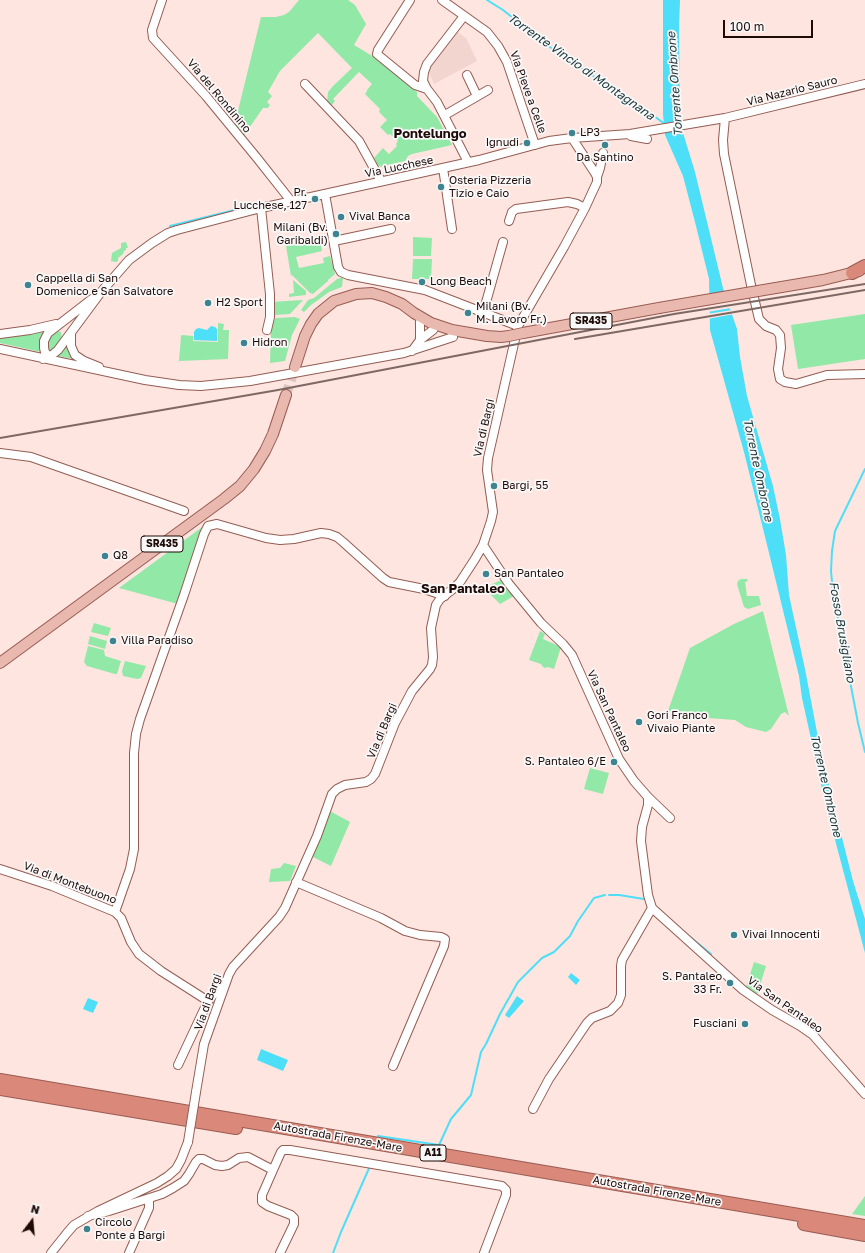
<!DOCTYPE html>
<html>
<head>
<meta charset="utf-8">
<style>
	body { margin:0 }
	#map { position:relative; width:865px; height:1253px; overflow:hidden; background:#fee5df; font-family:"Golos Text",sans-serif }
	canvas { display:block }
	.north { position:absolute; left:12px; top:1201px; width:40px; height:40px; -webkit-text-stroke:3px #f8f8f8; paint-order:stroke; rotate:16deg; font-size:11px; font-weight:700; line-height:16px; text-align:center; color:#1e0a07 }
	.north::after { content:''; display:block; margin:auto; width:14px; height:18px; background:#1e0a07; clip-path:polygon(50% 0,100% 100%,50% 72%,0 100%) }
	.scale { position:absolute; left:723px; top:20px; width:90px; height:18px; box-sizing:border-box; border:2px solid #1e0a07; border-top:0; padding-left:5px; font-size:12px; line-height:14px; white-space:nowrap; color:#1e0a07; -webkit-text-stroke:3px #f8f8f8; paint-order:stroke }
</style>
</head>
<body>
<div id="map">
<canvas width="865" height="1253"></canvas>
<div class="north">N</div>
<div class="scale">100 m</div>
</div>
<script>
const c = document.querySelector('canvas').getContext('2d');
c.lineJoin = 'round';
function paint(path, color) { c.fillStyle = color; c.fill(path, 'evenodd'); }
const poly = rows => new Path2D(rows.map(r => 'M' + r).join(''));
function trace(path, color, width, dash) { c.strokeStyle = color; c.lineWidth = width; c.lineCap = dash ? 'butt' : 'round'; c.setLineDash(dash || []); c.stroke(path); }
function label(font, color, halo, rows, align = 'center') {
  c.font = font + ' "Golos Text",sans-serif'; c.lineWidth = 3.5; c.setLineDash([]); c.textBaseline = 'middle'; c.strokeStyle = halo; c.fillStyle = color; for (const [text, x, y, turn = 0] of rows) {
    c.save(); c.translate(x, y); c.rotate((+turn || 0) * Math.PI / 180); c.textAlign = isNaN(turn) ? turn : align; if (halo) c.strokeText(text, 0, 0); c.fillText(text, 0, 0); c.restore();
  }
}
paint(poly([
	[456,31,466,38,477,61,434,84,428,71,431,64]
]), '#f2d5cf');
paint(poly([
	[299,0,348,0,355,5,366,24,354,45,374,57,388,67,417,92,417,96,437,117,452,145,412,154,408,156,405,161,383,166,381,167,377,164,374,158,383,148,389,154,397,146,396,144,398,141,390,134,388,135,380,127,387,120,379,112,380,109,365,94,367,91,367,90,372,84,359,72,333,99,335,101,331,106,327,102,328,92,333,86,352,68,318,33,280,71,268,92,272,96,267,102,270,105,268,108,263,108,243,137,235,126,235,123,261,17,276,17,284,15,289,12],
	[413,237,432,238,431,256,413,256],
	[320,240,322,251,296,257,299,268,324,263,323,258,330,256,335,274,328,280,328,281,313,294,310,293,292,275,291,276,286,246],
	[126,242,128,248,126,248,126,250,124,251,123,254,118,258,118,261,116,262,111,261,112,253,121,248,121,243],
	[413,259,432,259,431,279,412,279],
	[340,278,343,278,342,287,329,292,311,305,304,312,301,310,308,300,314,298,337,279],
	[293,280,306,291,306,295,289,297,289,294,294,293],
	[303,300,290,314,275,315,273,314,271,302],
	[865,314,865,359,798,369,791,325],
	[295,317,300,319,292,335,285,361,270,363,271,322,276,318],
	[218,323,224,324,223,330,229,330,228,359,179,361,181,336,182,335,193,336,193,341,218,342],
	[46,329,41,352,0,343,0,337],
	[57,331,61,332,62,339,50,353,46,349,47,339],
	[67,343,74,359,58,356,57,354],
	[205,525,178,604,119,588],
	[741,579,747,579,748,581,745,582,747,596,759,596,761,605,748,609,744,607,737,584,738,581],
	[501,580,514,596,500,604,484,588],
	[763,611,789,716,785,712,781,714,771,729,766,732,746,727,735,720,707,718,668,711,690,648,734,624],
	[94,623,111,628,108,636,91,632],
	[540,631,545,634,543,639,561,647,554,669,548,667,545,668,542,666,541,664,529,660],
	[90,636,107,641,105,649,88,644],
	[88,646,104,650,105,656,121,661,117,674,115,674,87,666,84,662],
	[125,661,146,666,141,678,137,679,123,676,122,671],
	[590,768,609,773,603,794,584,789],
	[328,810,350,822,331,866,311,856],
	[284,863,296,866,290,881,269,882,271,869,280,868],
	[754,962,766,966,757,995,746,987],
	[865,1196,865,1216,852,1214]
]), '#91e8a7');
paint(poly([
	[663,0,680,0,679,28,680,118,684,136,695,172,723,288,737,329,740,357,747,396,773,486,780,519,786,555,789,595,805,669,820,748,837,818,853,881,865,919,865,953,825,802,802,698,799,676,770,557,744,452,710,330,709,279,696,226,683,176,665,135,663,114],
	[211,326,215,327,217,329,217,341,194,340,194,332,196,329,199,328,207,330],
	[571,973,580,980,576,985,568,977],
	[517,996,524,1001,509,1018,505,1015],
	[88,998,98,1002,93,1013,83,1009],
	[261,1049,288,1060,283,1071,257,1060]
]), '#4ddff8');
paint(poly([
	[729,301,731,308,707,312,707,305],
	[732,310,734,314,707,319,707,314]
]), '#fee5df');
trace(poly([
	[487,0,503,10,555,51,647,111,665,124],
	[170,226,251,206],
	[865,469,835,531,832,551,831,571,833,592,858,723,865,752],
	[609,895,619,895,644,899],
	[684,932,711,954],
	[378,1136,439,1145,451,1119,471,1095,481,1052,486,1044,500,1014,518,982,542,958,554,952,570,936,578,921,594,898,605,895],
	[333,1253,341,1232,370,1166]
]), '#4ddff8', 2);
trace(poly([
	[286,395,295,367]
]), '#dcc4bf', 10, [10, 5]);
const minor = poly([
	[162,0,152,30,153,38,206,96,257,158,291,201],
	[410,0,378,50,377,54,415,85,427,89,437,102,468,162],
	[442,0,487,32,498,46,507,62,535,145],
	[467,75,477,96],
	[305,84,359,141,381,181],
	[427,89,423,81,424,72,427,64,464,16],
	[445,115,488,90],
	[725,118,723,140,724,154,751,285,759,319,766,326,776,330,780,335,781,348,778,369,780,379,785,382,796,384,827,375,865,374],
	[631,136,647,139],
	[443,168,452,229],
	[597,177,600,168,603,153],
	[325,194,338,267,341,272,348,275,425,290,518,326],
	[261,208,270,294,270,317,267,330],
	[509,221,512,212,516,209,568,202,577,204,585,208],
	[334,241,391,229],
	[483,313,503,242],
	[420,322,420,340],
	[71,333,71,346,75,355,84,361,99,367],
	[0,334,30,330,56,324],
	[0,349,145,380,179,385,201,386,250,381,404,353,453,337],
	[412,351,420,340,433,330],
	[43,359,52,355,58,350,101,292,129,260,152,243,168,233,177,230,261,208,479,160,549,141,572,138,630,134,725,118,865,84],
	[51,359,45,352,44,348,44,341,48,333,92,299],
	[0,453,31,457,184,511],
	[483,545,509,584,541,623,563,644,572,655,619,759,634,781,648,797,648,805,642,827,641,841,648,895,652,908,743,990,772,1010,800,1026,813,1035,865,1094],
	[648,797,670,818],
	[0,869,52,886,115,912,121,918,131,942,139,954,161,971,208,1001,224,982],
	[296,882,381,918,405,931,420,935,441,937,445,939,444,946,393,1066],
	[115,912,130,869,134,849,134,753,136,734,140,719,184,595,204,534,208,526,217,524,266,538,280,540,294,539,321,533,329,534,337,537,343,542,383,578,389,582,424,589,445,596],
	[178,1065,208,1001],
	[196,1092,204,1044,229,974,233,967,279,917,285,908,317,836,332,794,337,789,345,785,366,782,371,779,375,774,395,723,412,691,430,669,432,665,433,657,431,628,436,605,440,599,453,589,460,582,475,559,483,545,491,521,493,512,487,470,488,458,518,326,564,247,585,208,597,182,597,177,595,173,572,138],
	[533,1109,549,1079,587,1023,592,1018,610,1011,618,1003,621,995,621,966,622,960,652,908],
	[273,1170,281,1152,283,1150,290,1150,502,1186,506,1190,506,1195,484,1253],
	[88,1216,109,1211,162,1194,173,1188,184,1181,189,1174,196,1162,199,1159,203,1159,215,1165,222,1166,228,1165,239,1158,248,1157,273,1170,262,1195,262,1202,268,1206,291,1215,294,1218,294,1224,280,1253],
	[51,1253,67,1233,74,1225,98,1211,157,1183,168,1176,176,1169,181,1160,188,1142],
	[129,1253,149,1208,149,1199]
]);
const major = poly([
	[758,291,823,280,859,271],
	[523,333,659,308],
	[295,367,305,336,311,324,318,314,334,301,356,294,372,293,386,297,402,304,414,313,431,323,452,330,487,336,501,337,509,336],
	[0,663,224,499,240,486,254,469,265,451,273,434,286,395]
]);
const highway = poly([
	[852,273,865,266],
	[0,1080,865,1226],
	[0,1089,236,1128],
	[804,1224,865,1235]
]);
trace(minor, '#935d53', 10);
trace(major, '#985c52', 12);
trace(highway, '#985c52', 14);
trace(minor, '#fff', 8);
trace(major, '#e9b8af', 10);
trace(highway, '#da887a', 12);
trace(poly([
	[575,339,865,290],
	[0,438,278,390,674,314,865,284]
]), '#7e6864', 2);
const minorBridge = poly([
	[188,1142,196,1092]
]);
const majorBridge = poly([
	[659,308,758,291],
	[509,336,523,333]
]);
trace(minorBridge, '#935d53', 10, []);
trace(majorBridge, '#985c52', 12, []);
trace(minorBridge, '#fff', 8);
trace(majorBridge, '#e9b8af', 10);
for (const [x, y, r, color] of [
	[572,133,4,"#3e8490"],
	[527,143,4,"#3e8490"],
	[605,145,4,"#3e8490"],
	[441,187,4,"#3e8490"],
	[315,199,4,"#3e8490"],
	[341,217,4,"#3e8490"],
	[336,234,4,"#3e8490"],
	[422,282,4,"#3e8490"],
	[28,285,4,"#3e8490"],
	[208,303,4,"#3e8490"],
	[468,313,4,"#3e8490"],
	[244,343,4,"#3e8490"],
	[494,486,4,"#3e8490"],
	[105,556,4,"#3e8490"],
	[486,574,4,"#3e8490"],
	[113,641,4,"#3e8490"],
	[639,722,4,"#3e8490"],
	[614,762,4,"#3e8490"],
	[734,935,4,"#3e8490"],
	[730,983,4,"#3e8490"],
	[745,1024,4,"#3e8490"],
	[87,1229,4,"#3e8490"]
]) { const dot = new Path2D(); dot.arc(x, y, r, 0, 2 * Math.PI); c.fillStyle = color; c.fill(dot); trace(dot, '#f8f8f8', 1.5); }
for (const [x, y, w] of [
	[591,321,42],
	[162,544,42],
	[433,1153,26]
]) { const box = new Path2D(); box.roundRect(x - w / 2, y - 8, w, 16, 3); c.fillStyle = '#f8f8f8'; c.fill(box); trace(box, '#1e0a07', 1); }
label('bold 10px', '#1e0a07', null, [
	["SR435",591,321],
	["SR435",162,544],
	["A11",433,1153]
]);
label('11px', '#1e0a07', '#f8f8f8', [
	["Via Nazario Sauro",792,91,-14],
	["Via Pieve a Celle",528,92,70],
	["Via del Rondinino",219,96,50],
	["Via Lucchese",399,167,-12],
	["Via di Bargi",484,428,-77],
	["Via San Pantaleo",609,711,65],
	["Via di Bargi",382,731,-67],
	["Via di Montebuono",70,883,21],
	["Via di Bargi",208,1002,-70],
	["Via San Pantaleo",785,1005,35],
	["Autostrada Firenze-Mare",338,1137,10],
	["Autostrada Firenze-Mare",657,1191,10]
]);
label('11px', '#1e0a07', '#f8f8f8', [
	["LP3",580,133],
	["Ignudi",519,143,"right"],
	["Da Santino",605,158,"center"],
	["Osteria Pizzeria",449,181],
	["Tizio e Caio",449,194],
	["Pr.",307,193,"right"],
	["Lucchese, 127",307,206,"right"],
	["Vival Banca",349,217],
	["Milani (Bv.",328,228,"right"],
	["Garibaldi)",328,241,"right"],
	["Cappella di San",36,279],
	["Domenico e San Salvatore",36,292],
	["Long Beach",430,282],
	["H2 Sport",216,303],
	["Milani (Bv.",476,307],
	["M. Lavoro Fr.)",476,320],
	["Hidron",252,343],
	["Bargi, 55",502,486],
	["Q8",113,556],
	["San Pantaleo",494,574],
	["Villa Paradiso",121,641],
	["Gori Franco",647,716],
	["Vivaio Piante",647,729],
	["S. Pantaleo 6/E",606,762,"right"],
	["Vivai Innocenti",742,935],
	["S. Pantaleo",722,977,"right"],
	["33 Fr.",722,990,"right"],
	["Fusciani",737,1024,"right"],
	["Circolo",95,1223],
	["Ponte a Bargi",95,1236]
], 'left');
label('italic 12px', '#20393d', '#f8f8f8', [
	["Torrente Vincio di Montagnana",581,67,35],
	["Torrente Ombrone",675,84,-94],
	["Torrente Ombrone",758,470,78],
	["Fosso Brusigliano",842,632,80],
	["Torrente Ombrone",826,786,77]
]);
label('bold 13px', '#1e0a07', '#f8f8f8', [
	["Pontelungo",430,134],
	["San Pantaleo",463,589]
]);
</script>
</body>
</html>
